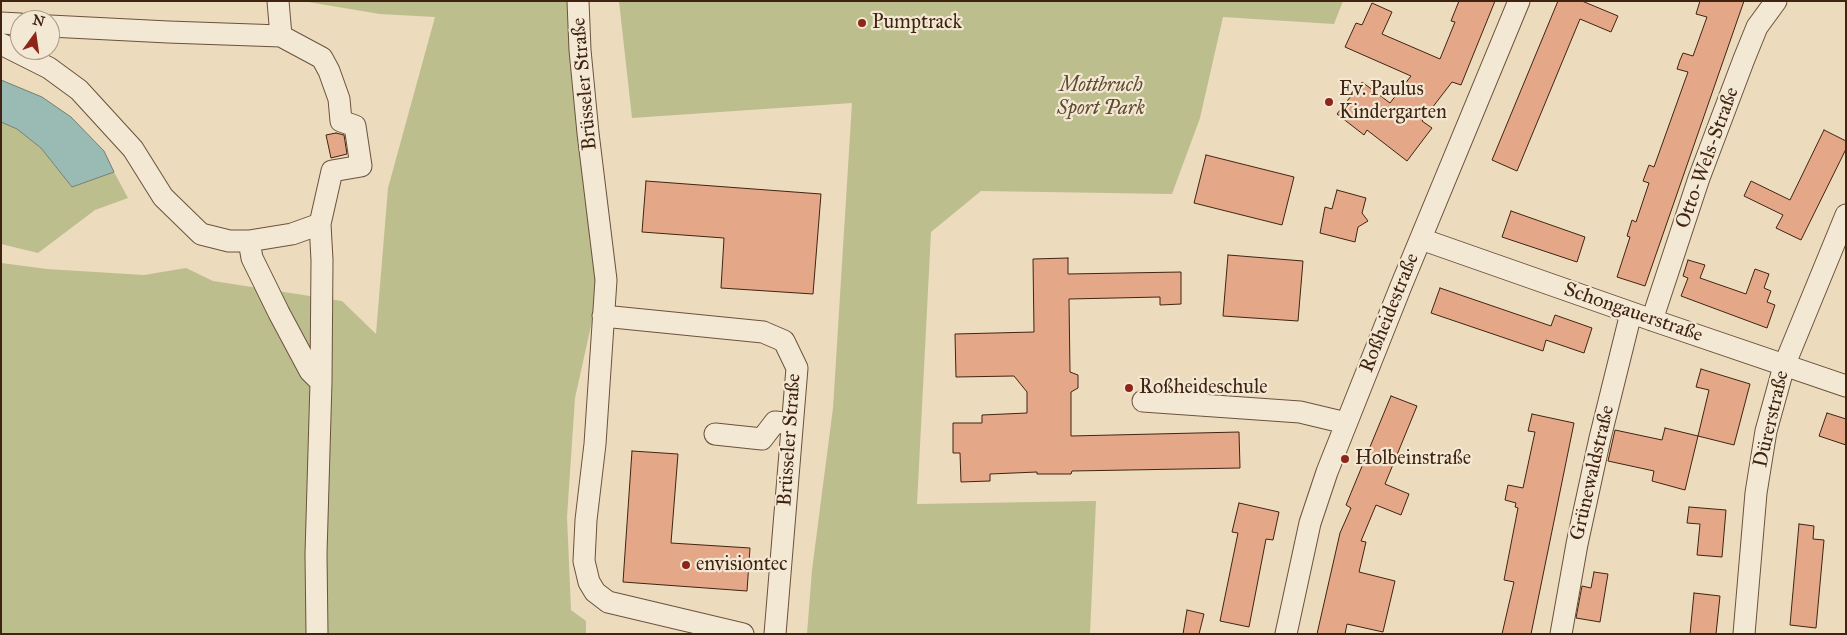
<!DOCTYPE html>
<html>
<head>
<meta charset="utf-8">
<style>
	body { margin:0 }
	#map { position:relative; width:1847px; height:635px; overflow:hidden; background:#ecdbbd; font-family:"IM FELL Great Primer",serif }
	canvas { display:block }
	.frame { position:absolute; inset:0; border:2px solid #402411; pointer-events:none }
	.north { position:absolute; left:10px; top:10px; width:50px; height:50px; box-sizing:border-box; background:#f3e8d4; border:1px solid #ab9a86; border-radius:50%; rotate:14deg; font-size:14px; font-weight:700; line-height:20px; text-align:center; color:#402411 }
	.north::after { content:''; display:block; margin:auto; width:18px; height:22px; background:#8f2418; clip-path:polygon(50% 0,100% 100%,50% 72%,0 100%) }
</style>
</head>
<body>
<div id="map">
<canvas width="1847" height="635"></canvas>
<div class="frame"></div>
<div class="north">N</div>
</div>
<script>
const c = document.querySelector('canvas').getContext('2d');
c.lineJoin = 'round';
function paint(path, color) { c.fillStyle = color; c.fill(path, 'evenodd'); }
const poly = rows => new Path2D(rows.map(r => 'M' + r).join(''));
function trace(path, color, width, dash) { c.strokeStyle = color; c.lineWidth = width; c.lineCap = dash ? 'butt' : 'round'; c.setLineDash(dash || []); c.stroke(path); }
function label(font, color, halo, rows, align = 'center') {
  c.font = font + ' "IM FELL Great Primer",serif'; c.lineWidth = 4.5; c.setLineDash([]); c.textBaseline = 'middle'; c.strokeStyle = halo; c.fillStyle = color; for (const [text, x, y, turn = 0] of rows) {
    c.save(); c.translate(x, y); c.rotate((+turn || 0) * Math.PI / 180); c.textAlign = isNaN(turn) ? turn : align; if (halo) c.strokeText(text, 0, 0); c.fillText(text, 0, 0); c.restore();
  }
}
paint(poly([
	[302,1,570,1,598,294,575,398,567,517,571,610,586,621,586,634,1,634,1,263,47,269,144,275,186,268,213,281,342,301,376,334,388,188,435,17,380,14],
	[619,1,1343,1,1334,24,1223,17,1200,118,1172,194,981,191,931,232,917,504,1096,501,1090,634,807,634,812,570,833,408,852,103,632,118],
	[1,122,17,129,41,148,72,187,114,172,128,198,95,210,38,253,1,244]
]), '#bdbe8d');
const water = poly([
	[1,80,42,97,71,117,104,151,114,172,72,187,41,148,17,129,1,122,1,80]
]);
paint(water, '#99bbb3');
trace(water, '#757f72', 1);
const building = poly([
	[1459,1,1495,1,1461,85,1452,82,1422,121,1432,128,1407,161,1367,130,1364,135,1337,114,1362,82,1390,103,1411,76,1345,47,1356,23,1362,25,1372,3,1392,12,1382,34,1440,59,1455,22,1451,21,1459,1],
	[1558,1,1582,1,1618,16,1611,32,1580,19,1517,171,1492,160,1558,1],
	[1700,1,1744,1,1645,286,1617,277,1630,237,1627,236,1632,220,1636,222,1649,183,1643,181,1649,165,1654,167,1688,72,1677,69,1680,60,1683,53,1693,56,1707,17,1696,14,1700,1],
	[1824,130,1846,141,1846,149,1801,240,1776,228,1783,215,1744,196,1751,181,1790,200,1824,130],
	[336,133,344,135,347,154,331,158,326,135,336,133],
	[1206,155,1294,177,1282,225,1194,203,1206,155],
	[646,181,821,194,813,294,721,288,724,238,642,232,646,181],
	[1337,190,1366,198,1362,213,1368,221,1358,227,1355,242,1320,233,1325,207,1332,209,1337,190],
	[1511,211,1585,237,1577,262,1502,237,1511,211],
	[1228,255,1303,261,1298,321,1223,316,1228,255],
	[1068,258,1068,274,1181,272,1181,304,1160,305,1160,297,1069,299,1070,372,1078,375,1078,388,1071,392,1071,436,1239,432,1240,468,1072,471,1071,474,1037,474,1037,472,990,474,990,481,961,482,960,453,953,453,953,423,982,423,982,415,1027,413,1027,392,1014,376,956,377,955,334,1034,332,1033,259,1068,258],
	[1688,260,1705,265,1700,278,1746,294,1755,269,1769,274,1764,288,1771,291,1767,302,1775,305,1767,328,1681,296,1688,278,1683,276,1688,260],
	[1440,288,1551,326,1555,315,1592,328,1584,353,1546,340,1543,351,1431,313,1440,288],
	[1701,369,1750,384,1734,445,1698,436,1709,390,1696,387,1701,369],
	[1391,396,1417,406,1385,484,1409,494,1401,515,1376,505,1361,541,1366,542,1359,572,1395,581,1383,632,1347,624,1345,634,1317,634,1340,533,1351,508,1346,505,1391,396],
	[1827,413,1846,419,1846,445,1819,436,1827,413],
	[1532,414,1574,423,1531,634,1502,634,1514,582,1504,580,1518,508,1515,507,1516,503,1505,500,1508,485,1523,488,1535,432,1528,431,1532,414],
	[1665,428,1698,436,1685,490,1652,481,1654,471,1608,461,1615,430,1662,440,1665,428],
	[632,451,678,454,671,543,750,548,747,591,623,582,632,451],
	[1239,503,1279,512,1273,540,1266,539,1249,627,1220,621,1238,533,1232,532,1239,503],
	[1689,507,1726,510,1722,557,1697,555,1700,524,1687,523,1689,507],
	[1799,524,1814,526,1813,539,1824,540,1816,628,1790,625,1799,524],
	[1594,572,1608,574,1600,622,1576,618,1582,586,1591,588,1594,572],
	[1694,593,1720,596,1716,634,1690,634,1694,593],
	[1187,610,1204,614,1199,634,1183,634,1187,610]
]);
paint(building, '#e4a788');
trace(building, '#402411', 1);
const minor = poly([
	[278,1,281,36],
	[578,1,580,50,588,133,606,280,595,444,586,520,584,561,589,582,595,592,608,602,743,634],
	[1,23,20,24],
	[50,26,168,32,281,36,322,58,329,71,339,99,341,121,355,126,361,166,332,171,320,224,322,260,321,382,316,554,317,634],
	[1,44,49,68,79,90,133,149,163,197,201,234,229,241,249,241,292,234,320,224],
	[1421,239,1652,320,1846,386],
	[249,241,252,258,279,313,310,371,321,382],
	[603,316,763,332,784,341,797,368,775,634],
	[1652,320,1699,178,1744,59,1757,27,1776,1],
	[1143,401,1300,412,1346,423],
	[715,434,762,439,775,422,792,424],
	[1286,634,1310,523,1327,472,1401,286,1519,1],
	[1561,634,1577,544,1600,438,1631,313],
	[1744,634,1756,493,1766,431,1784,366,1846,215]
]);
trace(minor, '#6b523c', 23);
trace(minor, '#f3e8d4', 21);
for (const [x, y, r, color] of [
	[862,23,5,"#8f2418"],
	[1329,102,5,"#8f2418"],
	[1129,388,5,"#8f2418"],
	[1345,459,5,"#8f2418"],
	[686,565,5,"#8f2418"]
]) { const dot = new Path2D(); dot.arc(x, y, r, 0, 2 * Math.PI); c.fillStyle = color; c.fill(dot); trace(dot, '#f3e8d4', 2); }
label('20px', '#402411', '#f3e8d4', [
	["Pumptrack",872,23],
	["Ev. Paulus",1339,90],
	["Kindergarten",1339,113],
	["Roßheideschule",1139,388],
	["Holbeinstraße",1355,459],
	["envisiontec",696,565]
], 'left');
label('20px', '#402411', '#f3e8d4', [
	["Brüsseler Straße",585,84,-95],
	["Otto-Wels-Straße",1708,158,-70],
	["Roßheidestraße",1390,313,-68],
	["Schongauerstraße",1633,313,19],
	["Dürerstraße",1772,419,-77],
	["Brüsseler Straße",790,440,-86],
	["Grünewaldstraße",1593,473,-77]
]);
label('italic 20px', '#5f4a30', '#f3e8d4', [
	["Mottbruch",1101,86],
	["Sport Park",1101,109]
]);
</script>
</body>
</html>
